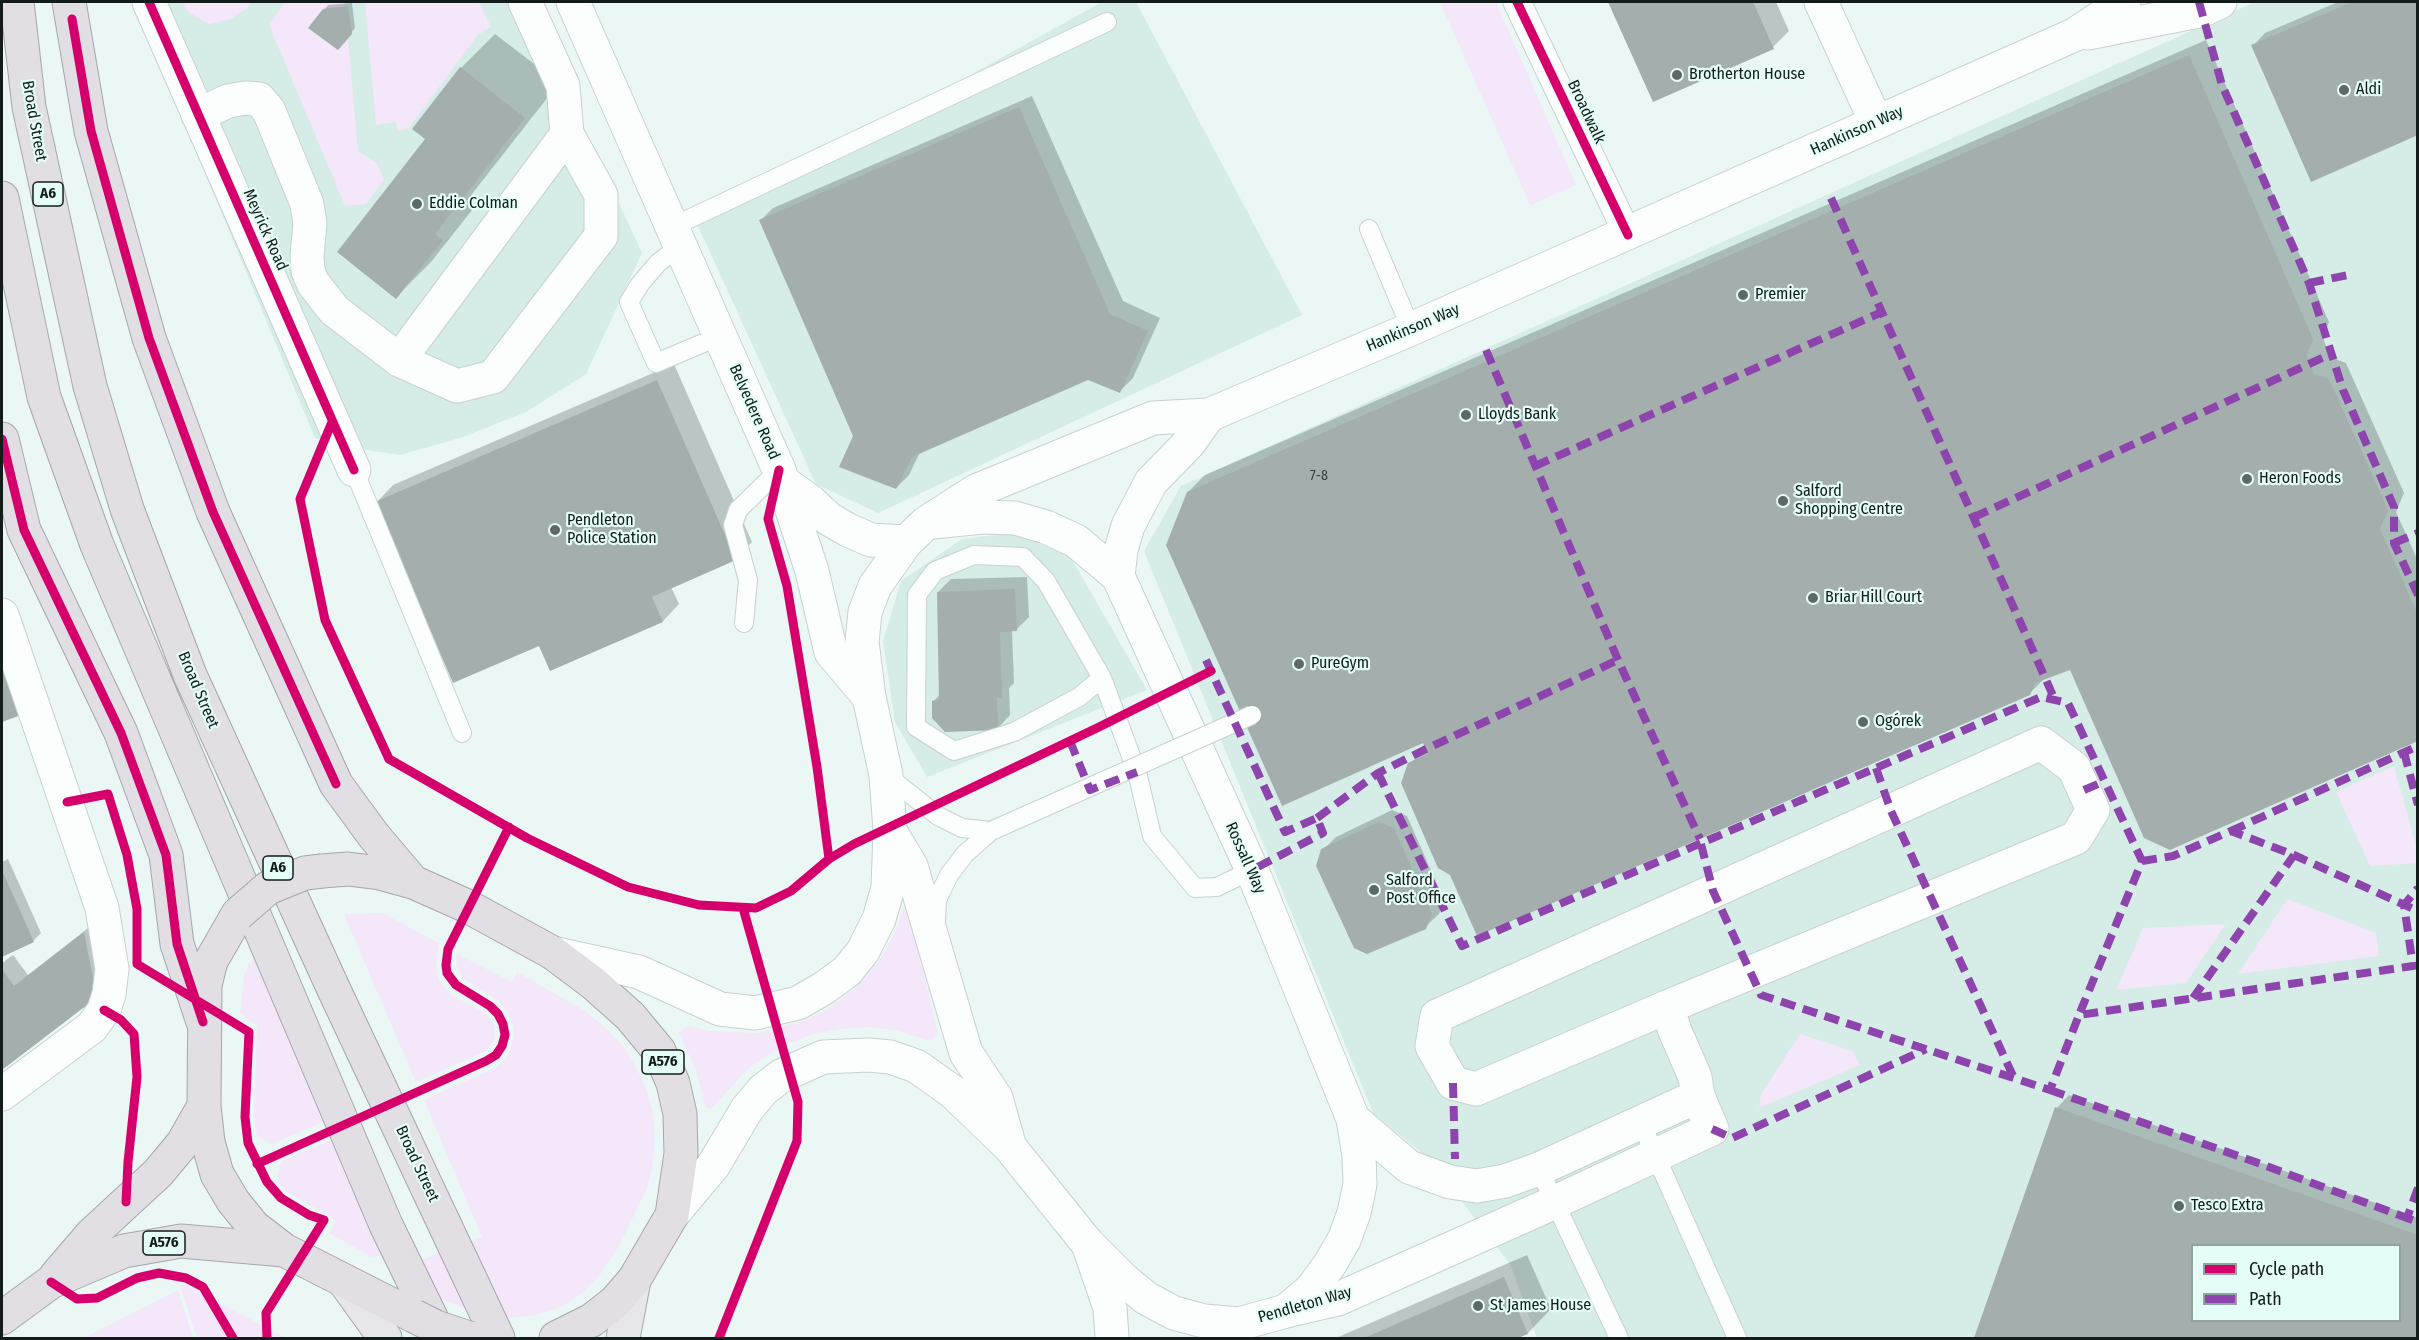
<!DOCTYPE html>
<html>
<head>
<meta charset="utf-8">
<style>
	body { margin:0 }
	#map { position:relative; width:2419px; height:1340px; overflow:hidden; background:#eaf7f4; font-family:"Fira Sans Condensed",sans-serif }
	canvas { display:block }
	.frame { position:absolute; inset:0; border:3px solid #131c1a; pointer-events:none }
	.legend { position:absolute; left:2191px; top:1244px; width:210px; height:78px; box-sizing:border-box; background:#e4fdf7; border:2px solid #90a39f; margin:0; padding:8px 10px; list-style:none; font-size:18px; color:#131c1a }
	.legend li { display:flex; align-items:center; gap:12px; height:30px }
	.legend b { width:30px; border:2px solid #90a39f }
</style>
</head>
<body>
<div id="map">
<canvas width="2419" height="1340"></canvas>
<div class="frame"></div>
<ul class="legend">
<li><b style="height:8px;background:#d6006c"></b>Cycle path</li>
<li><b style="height:8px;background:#8e44ad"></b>Path</li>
</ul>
</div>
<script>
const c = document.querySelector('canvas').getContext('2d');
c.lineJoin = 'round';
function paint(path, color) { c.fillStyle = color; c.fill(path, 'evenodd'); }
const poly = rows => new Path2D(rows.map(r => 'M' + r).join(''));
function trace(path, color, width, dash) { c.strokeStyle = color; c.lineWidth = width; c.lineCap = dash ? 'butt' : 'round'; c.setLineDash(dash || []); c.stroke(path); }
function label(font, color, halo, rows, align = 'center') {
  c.font = font + ' "Fira Sans Condensed",sans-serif'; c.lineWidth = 4.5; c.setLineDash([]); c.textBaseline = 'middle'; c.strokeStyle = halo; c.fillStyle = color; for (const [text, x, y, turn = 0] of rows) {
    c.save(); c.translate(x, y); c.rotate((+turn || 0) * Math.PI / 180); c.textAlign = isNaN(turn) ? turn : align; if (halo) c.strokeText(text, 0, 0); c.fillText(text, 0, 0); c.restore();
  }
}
paint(poly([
	[134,2,526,2,642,253,586,374,526,412,463,437,400,455,342,446,315,438],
	[1102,2,1136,2,1302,315,878,513,816,484,698,226],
	[2255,2,2417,2,2417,1338,1537,1338,1510,1264,1430,1160,1373,1113,1144,551,1181,486],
	[2192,1246,2400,1246,2400,1320,2192,1320],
	[1012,533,1070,556,1147,690,927,777,895,722,883,641,901,581,962,539]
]), '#d5ece7');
paint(poly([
	[182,2,251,2,247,8,231,19,209,24,188,12],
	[285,2,344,2,344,6,323,9,308,28,338,50,348,38,358,151,377,163,384,180,366,204,345,206,269,25],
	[365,2,479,2,491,27,478,35,408,129,398,131,396,122,376,125],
	[1440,2,1496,2,1576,185,1530,205],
	[2394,766,2417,849,2417,863,2370,866,2336,792],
	[2287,899,2376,933,2379,956,2238,974],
	[904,907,908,907,938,1034,930,1041,895,1030,868,1027,840,1029,813,1034,789,1043,767,1055,747,1070,711,1109,706,1108,696,1070,679,1033,687,1026,710,1031,759,1033,806,1020,828,1009,849,993,868,975,883,955,895,932],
	[382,913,439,943,436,963,439,981,451,995,482,1011,489,1017,494,1025,495,1034,493,1043,486,1051,416,1082,344,914],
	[2226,924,2186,983,2116,990,2143,928],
	[457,954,512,982,517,972,585,1011,607,1029,626,1050,638,1071,648,1094,653,1115,655,1138,653,1164,647,1188,619,1246,599,1276,581,1294,559,1308,535,1315,509,1318,484,1316,438,1298,395,1270,482,1237,424,1100,495,1068,505,1059,511,1049,514,1036,513,1023,507,1011,498,1001,463,978,456,965],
	[256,956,327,1120,272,1144,257,1136,254,1116,257,1026,240,1013,244,977,248,965],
	[1800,1034,1853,1051,1860,1065,1759,1108,1761,1094],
	[334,1139,386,1254,372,1257,329,1233,336,1220,286,1191,276,1182,281,1161],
	[179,1282,286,1338,197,1338],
	[178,1290,193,1338,84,1338]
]), '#f3e7f9');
paint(poly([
	[1610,2,1776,2,1789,31,1773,47,1653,100],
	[2338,2,2418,2,2418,134,2253,46,2265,33],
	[352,3,355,28,341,44,324,10,328,5],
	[495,34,559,83,468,199,476,205,431,262,396,297,461,68],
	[2206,40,2329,322,2323,338,2330,357,2346,363,2404,493,2396,512,2418,561,2418,740,2071,668,2045,678,2029,694,1410,764,1426,747,1424,741,1188,492,1205,475],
	[1032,96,1123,301,1160,318,1133,378,1120,391,1088,379,920,452,909,475,896,488,855,436,760,221,773,208],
	[674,364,752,542,735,559,671,587,679,604,663,621,540,644,377,502,393,485],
	[1027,577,1029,617,1016,630,1012,630,1014,683,1009,688,1010,715,998,728,934,701,940,694,938,592,951,579],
	[2,623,20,713,2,721],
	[1392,810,1407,816,1444,900,1439,914,1425,927,1323,850,1336,837],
	[8,859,41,933,33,941,2,955,2,862],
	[97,921,100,991,86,1004,2,1068,2,963,13,955,28,975],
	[2069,1095,2418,1218,2418,1338,1975,1338,2057,1108],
	[2192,1246,2400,1246,2400,1320,2192,1320],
	[1527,1255,1551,1309,1528,1333,1514,1338,1336,1338]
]), '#0003');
paint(poly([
	[1608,2,1753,2,1774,49,1653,102],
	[2352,2,2418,2,2418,135,2311,182,2251,45],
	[348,6,352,34,338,50,308,28,323,9],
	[2189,55,2313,339,2307,355,2314,374,2329,379,2388,510,2380,529,2418,615,2418,741,2170,850,2144,838,2070,670,2035,683,2030,695,1477,936,1450,875,1438,868,1401,783,1408,763,1428,754,1423,743,1282,806,1166,545,1187,492],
	[460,67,525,118,435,234,443,240,396,299,337,252,425,139,412,129],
	[1019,107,1110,314,1148,331,1120,393,1088,380,912,457,896,489,839,467,853,436,759,220],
	[657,380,736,560,652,597,663,622,550,671,539,646,453,683,375,502],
	[1015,589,1017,631,1000,632,1002,698,997,698,998,730,945,732,932,718,932,701,939,699,937,592],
	[2,667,21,715,2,722],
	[1379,822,1394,828,1432,914,1426,929,1367,954,1354,948,1316,866,1321,849],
	[2,870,34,942,2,957],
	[84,932,95,987,87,1005,2,1070,2,969,14,986],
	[2055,1107,2418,1235,2418,1338,1974,1338],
	[2192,1246,2400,1246,2400,1320,2192,1320],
	[1504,1277,1528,1334,1518,1338,1364,1338]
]), '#a4aeac');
const service = poly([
	[672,227,1107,22],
	[1369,229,1411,329],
	[680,246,658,263,640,284,629,302,656,363,720,336],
	[354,470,462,733],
	[744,623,748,580,733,525,738,510,779,470],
	[1102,678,1079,697,1014,732,954,751,916,727,917,595,935,571,974,555,1023,557,1046,581,1102,678,1137,772,1152,836,1195,888,1217,887,1252,870],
	[886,775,938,816,962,828,991,831],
	[936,920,937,900,949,875,965,854,991,831],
	[1641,1123,1737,1338],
	[1539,1169,1619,1338]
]);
const pedestrian = poly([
	[1517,2,1628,235]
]);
const minor = poly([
	[149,2,354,470],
	[573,2,779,470,812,571,831,652,869,697],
	[1821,2,1876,122],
	[198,115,228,101,245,98,259,99,269,111,307,204,310,223,307,256,308,271,313,283,334,310,399,360,567,134,563,86,525,2],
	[399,360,457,386,493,377,601,236,601,195,567,134],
	[783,482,811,502,829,519,848,530,871,540,906,542],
	[2,615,102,908,112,969,109,994,104,1010,92,1027,2,1094],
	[1667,1007,2076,838,2093,810,2074,768,2041,743,1437,1016,1432,1046,1453,1083,1476,1089,1667,1007,1675,1031,1695,1077,1698,1096],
	[1088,1244,1110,1308,1112,1338],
	[1286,1311,1338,1299,1553,1203,1712,1129,1698,1096,1539,1169,1505,1181,1477,1186,1450,1182,1409,1167,1353,1119]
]);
const tertiary = poly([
	[2088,33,2203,10,2220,2],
	[933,522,982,517,1015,518,1046,527,1076,541,1118,576],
	[890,831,911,866,966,1053,996,1098,1009,1144],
	[553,953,639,972,720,1009,755,1013,798,1003,824,988,847,971,863,951,879,919,888,888,890,831,886,775,869,697,862,642,865,612,875,586,906,542,926,523,976,491,1153,418,1209,415,1411,329,2074,35,2124,2],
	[672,1215,713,1166,747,1109,763,1090,781,1076,823,1057,869,1055,890,1057,916,1066,953,1092,1009,1146,1088,1244,1123,1279,1146,1298,1174,1313,1204,1321,1239,1324,1286,1311,1311,1290,1330,1264,1344,1240,1354,1213,1360,1184,1359,1156,1353,1119,1252,870,1118,576,1121,550,1128,526,1151,482,1189,443,1209,415]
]);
const primary = poly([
	[344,1281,385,1338],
	[623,1338,634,1280]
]);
const trunk = poly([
	[17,2,29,107,90,386,127,509,190,675,335,992,498,1338],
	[69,2,91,131,149,338,213,512,336,784,374,836,413,882],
	[2,198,44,397,97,545,386,1225,441,1338],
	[2,439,24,530,121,733,166,855,177,944,203,1022],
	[322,871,348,869,380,873,413,882,467,906,553,953,593,983,630,1016,659,1051,673,1083,680,1114,681,1154,672,1215,634,1280,615,1302,592,1320,556,1338],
	[238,914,211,961,205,985,204,1106,208,1142,217,1174,233,1201,254,1227,284,1250,414,1316],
	[56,1276,92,1234,158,1173,183,1143,204,1106],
	[2,1318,51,1282,124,1251,181,1241,284,1250]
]);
trace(service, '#c7d2cf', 20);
trace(pedestrian, '#c7d2cf', 29);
trace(minor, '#c7d2cf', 35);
trace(tertiary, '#c7d2cf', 35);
trace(primary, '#a6a6ac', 35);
trace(trunk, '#a6a6ac', 35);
trace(service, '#fcfefd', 18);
trace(pedestrian, '#fcfefd', 27);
trace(minor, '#fcfefd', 33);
trace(tertiary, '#fcfefd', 33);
trace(primary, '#e7e6ea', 33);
trace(trunk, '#e1dee4', 33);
const serviceBridge = poly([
	[991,831,1252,715]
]);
const trunkBridge = poly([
	[238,914,268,888,305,873,322,871],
	[414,1316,436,1327,469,1338]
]);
trace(serviceBridge, '#c7d2cf', 20, []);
trace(trunkBridge, '#a6a6ac', 35, []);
trace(serviceBridge, '#fcfefd', 18);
trace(trunkBridge, '#e1dee4', 33);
trace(poly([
	[2199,2,2222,85,2309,283,2343,390,2394,507,2394,543,2418,595],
	[1831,198,2055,700],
	[2309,283,2353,274],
	[1486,350,1618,660,1700,839],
	[1535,466,1882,312],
	[1974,517,2331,354],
	[2394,543,2418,533],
	[1206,660,1285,832,1317,818,1323,833,1252,870],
	[1070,741,1090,790,1137,772],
	[2404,752,2418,805],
	[1876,768,1891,811,2014,1078],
	[1378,773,1462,946,2041,697,2068,703,2142,861,2079,1015],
	[2084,790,2105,781],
	[1317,818,1378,773,1426,749,1618,660],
	[2231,831,2418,746],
	[1701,844,1713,891,1761,995,2050,1090,2079,1015,2413,966,2404,905,2418,888],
	[2142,861,2173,856,2231,831,2294,855,2418,911],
	[2193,998,2294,855],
	[1453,1083,1455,1159],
	[2050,1090,2261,1164,2407,1218],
	[1712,1129,1732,1138,1926,1049],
	[2418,1188,2407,1218,2418,1222]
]), '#8e44ad', 8, [15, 8]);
trace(poly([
	[149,2,354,470],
	[1517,2,1628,235],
	[72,19,91,131,149,338,213,512,336,784],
	[332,422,300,499,325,620,389,759,527,838,628,887,699,905,756,908,791,891,829,859,854,844,1099,727,1211,671],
	[2,439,24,530,121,733,166,855,177,944,203,1022],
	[779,470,768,519,787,586,817,767,829,859],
	[67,802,108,794,127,855,137,909,137,964,249,1032,245,1117,248,1143,267,1182,281,1198,309,1215,324,1220,266,1313,267,1338],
	[104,1010,121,1020,134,1034,137,1077,128,1162,126,1202],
	[257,1164,486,1061,496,1055,502,1046,505,1035,503,1024,498,1014,490,1006,456,985,447,973,446,965,448,949,509,827],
	[51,1282,77,1299,97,1298,137,1278,159,1273,186,1278,203,1287,233,1338],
	[719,1338,797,1141,798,1102,743,908]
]), '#d6006c', 9);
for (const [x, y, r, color] of [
	[1677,75,6,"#5e6966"],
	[2344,90,6,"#5e6966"],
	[417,204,6,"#5e6966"],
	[1743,295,6,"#5e6966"],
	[1466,415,6,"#5e6966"],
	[2247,479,6,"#5e6966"],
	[1783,501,6,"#5e6966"],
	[555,530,6,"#5e6966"],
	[1813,598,6,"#5e6966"],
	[1299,664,6,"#5e6966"],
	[1863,722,6,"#5e6966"],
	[1374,890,6,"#5e6966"],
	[2179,1206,6,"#5e6966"],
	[1478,1306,6,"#5e6966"]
]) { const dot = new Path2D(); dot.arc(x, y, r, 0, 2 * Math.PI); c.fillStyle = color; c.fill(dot); trace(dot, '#e4fdf7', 2); }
label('14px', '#37403e', null, [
	["7-8",1319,476]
]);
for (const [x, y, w] of [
	[48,194,30],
	[278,868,30],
	[663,1062,42],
	[164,1243,42]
]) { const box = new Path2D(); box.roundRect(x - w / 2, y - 12, w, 24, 4.5); c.fillStyle = '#e4fdf7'; c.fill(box); trace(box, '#131c1a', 1.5); }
label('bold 15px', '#131c1a', null, [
	["A6",48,194],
	["A6",278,868],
	["A576",663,1062],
	["A576",164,1243]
]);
label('16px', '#131c1a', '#e4fdf7', [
	["Brotherton House",1689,75],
	["Aldi",2356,90],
	["Eddie Colman",429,204],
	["Premier",1755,295],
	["Lloyds Bank",1478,415],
	["Heron Foods",2259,479],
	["Salford",1795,492],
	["Shopping Centre",1795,510],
	["Pendleton",567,521],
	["Police Station",567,539],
	["Briar Hill Court",1825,598],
	["PureGym",1311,664],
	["Ogórek",1875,722],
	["Salford",1386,881],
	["Post Office",1386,899],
	["Tesco Extra",2191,1206],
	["St James House",1490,1306]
], 'left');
label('16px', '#131c1a', '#e4fdf7', [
	["Broadwalk",1586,112,65],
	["Broad Street",34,121,80],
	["Hankinson Way",1857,131,-24],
	["Meyrick Road",265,230,66],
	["Hankinson Way",1413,328,-23],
	["Belvedere Road",754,412,66],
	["Broad Street",198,690,67],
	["Rossall Way",1245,858,66],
	["Broad Street",417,1164,65],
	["Pendleton Way",1305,1305,-16]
]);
</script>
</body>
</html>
